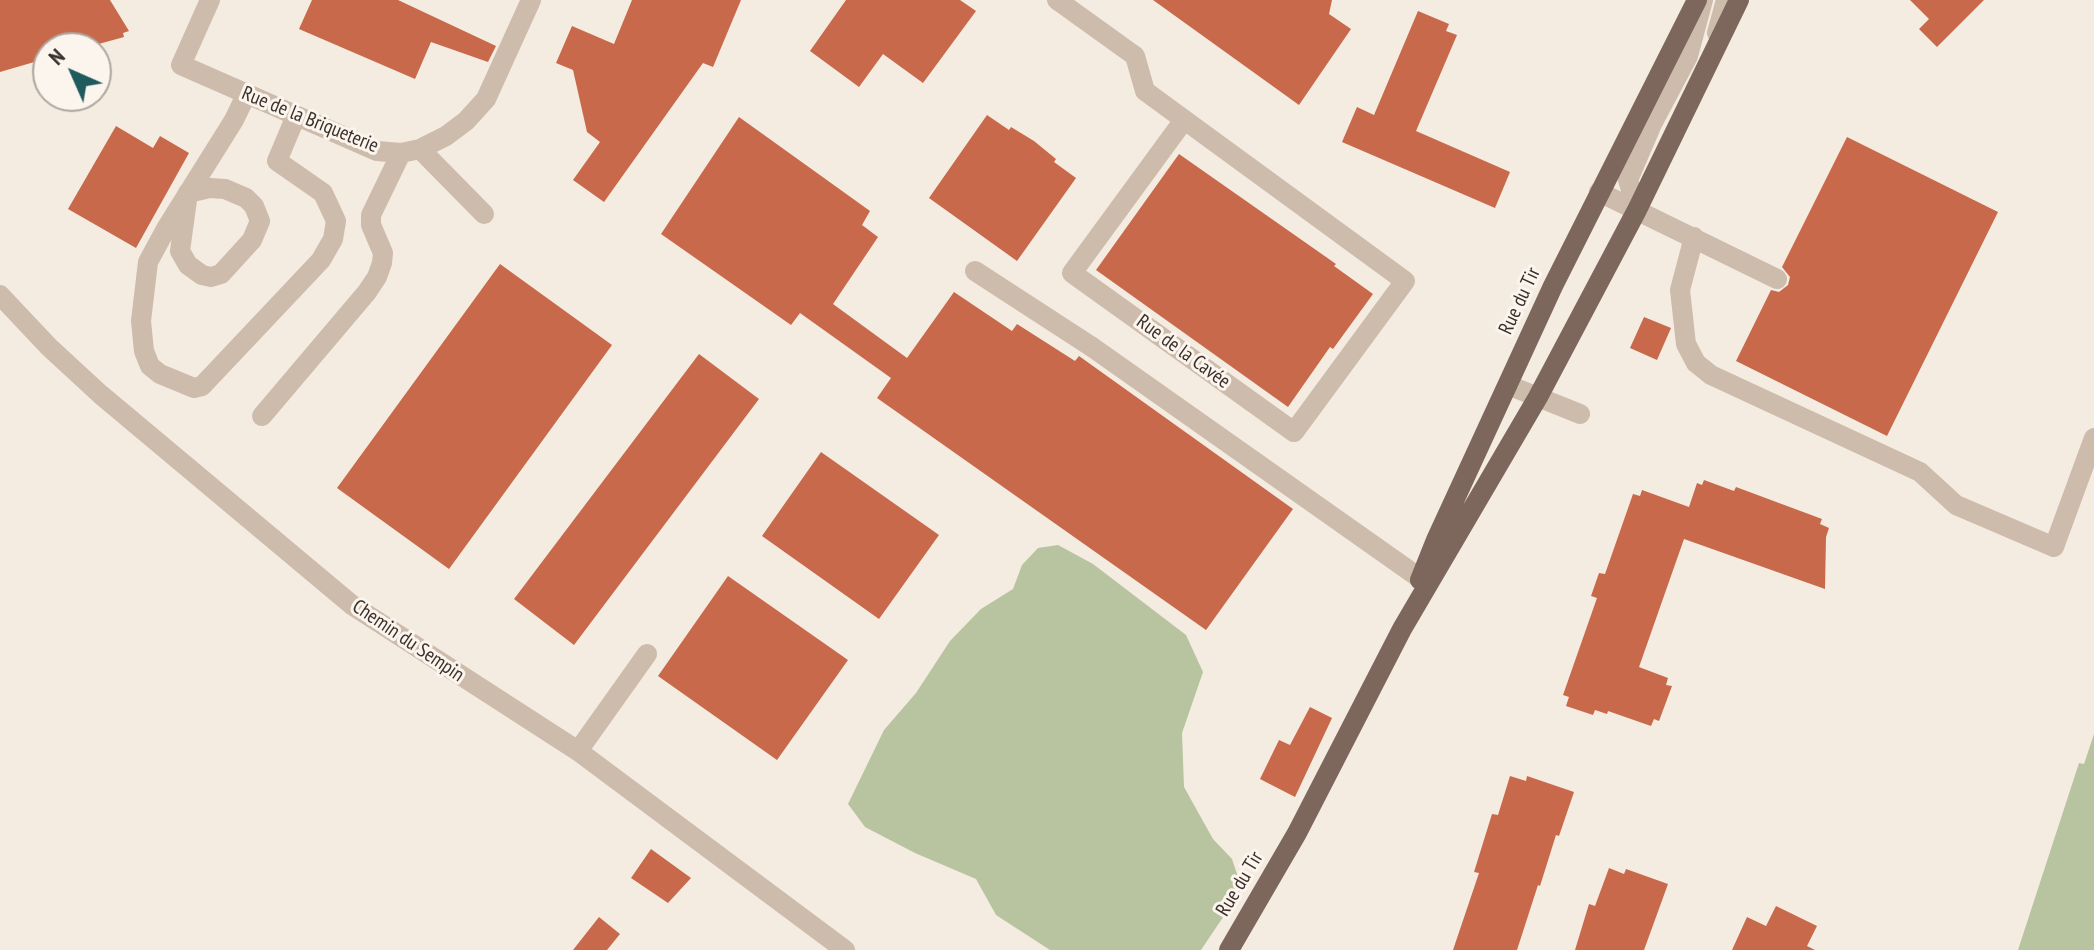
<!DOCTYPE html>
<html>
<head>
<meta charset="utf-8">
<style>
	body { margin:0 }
	#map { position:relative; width:2094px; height:950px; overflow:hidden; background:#f4ebe1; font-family:"PT Sans Narrow",sans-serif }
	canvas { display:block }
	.north { position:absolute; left:32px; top:32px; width:80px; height:80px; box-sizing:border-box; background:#fbf5ee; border:2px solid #aea6a0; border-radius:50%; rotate:315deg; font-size:22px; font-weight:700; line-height:32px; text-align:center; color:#3b302b }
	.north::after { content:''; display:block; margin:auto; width:28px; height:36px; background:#1f5a5e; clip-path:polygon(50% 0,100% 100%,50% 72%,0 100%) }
</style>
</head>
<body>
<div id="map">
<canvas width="2094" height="950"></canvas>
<div class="north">N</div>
</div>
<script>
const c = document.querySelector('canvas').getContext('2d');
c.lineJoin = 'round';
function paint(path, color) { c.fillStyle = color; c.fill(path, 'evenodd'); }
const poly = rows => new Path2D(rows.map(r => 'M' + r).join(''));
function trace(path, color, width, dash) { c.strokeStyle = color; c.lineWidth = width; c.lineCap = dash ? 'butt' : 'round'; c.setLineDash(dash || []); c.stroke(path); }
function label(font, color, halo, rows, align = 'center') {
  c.font = font + ' "PT Sans Narrow",sans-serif'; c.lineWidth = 6; c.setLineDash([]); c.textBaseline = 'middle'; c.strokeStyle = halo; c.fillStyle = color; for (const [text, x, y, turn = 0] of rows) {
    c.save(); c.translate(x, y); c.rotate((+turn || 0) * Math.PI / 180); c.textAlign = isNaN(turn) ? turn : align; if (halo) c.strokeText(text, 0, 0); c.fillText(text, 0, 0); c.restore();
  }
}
paint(poly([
	[1058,545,1093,564,1186,635,1203,672,1182,733,1184,787,1213,839,1232,859,1242,889,1201,950,1050,950,996,915,976,879,915,853,865,827,848,804,884,730,916,693,950,641,981,609,1013,589,1022,565,1038,548],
	[2094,734,2094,950,2018,950,2079,763,2084,764]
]), '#b8c4a0');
paint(poly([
	[0,0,110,0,129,31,123,33,124,37,84,48,48,48,48,58,0,72],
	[312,0,398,0,496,46,488,62,431,42,415,79,299,29],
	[632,0,741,0,713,67,703,63,604,202,573,180,600,142,587,132,573,70,556,63,572,26,614,44],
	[846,0,960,0,976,11,923,83,883,54,859,87,810,51],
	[1153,0,1332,0,1329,14,1351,29,1299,105],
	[1910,0,1984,0,1937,47,1919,29,1929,19],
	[1418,11,1449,24,1446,31,1457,35,1416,131,1510,172,1495,208,1342,142,1357,107,1374,115],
	[987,115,1009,130,1011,127,1034,141,1056,159,1054,162,1076,178,1017,261,929,198],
	[739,117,870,211,862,225,878,237,833,304,907,358,954,292,1012,331,1017,324,1075,361,1079,356,1293,509,1206,630,877,398,891,378,800,313,791,325,661,234],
	[116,126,153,148,160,136,189,153,136,248,68,209],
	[1847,137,1998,212,1887,436,1736,361,1771,290,1779,292,1788,285,1790,277,1782,267],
	[1179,154,1336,264,1334,266,1373,294,1333,349,1330,347,1288,407,1096,270],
	[500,264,612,345,449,569,337,488],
	[1644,317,1671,328,1657,360,1630,348],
	[699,354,759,399,574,645,514,599],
	[821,452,939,535,879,619,762,536],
	[1704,480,1734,491,1736,487,1822,519,1820,524,1829,528,1826,537,1825,589,1684,539,1639,667,1668,678,1666,685,1672,686,1659,721,1654,719,1651,726,1608,711,1607,714,1595,710,1593,715,1566,706,1569,697,1563,695,1597,598,1591,596,1599,573,1605,574,1633,494,1640,496,1642,490,1689,507,1697,483,1702,485],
	[728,576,848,660,777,760,658,676],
	[1310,707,1332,718,1295,797,1260,779,1279,740,1290,745],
	[1510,776,1526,781,1527,776,1574,792,1559,836,1556,835,1540,886,1538,885,1517,950,1453,950,1479,873,1474,872,1492,814,1498,815],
	[651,849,691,878,668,903,631,878],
	[1609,868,1624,874,1626,869,1668,884,1644,950,1575,950,1589,904,1595,906],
	[1776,906,1817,926,1807,946,1815,950,1732,950,1747,917,1766,926],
	[599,917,620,934,607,950,573,950]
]), '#c8694b');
trace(poly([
	[210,0,181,65,377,151,401,153,420,149,446,136,466,121,486,99,531,0],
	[1057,0,1135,56,1145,91,1405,281,1294,432,1072,273,1184,120],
	[1717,33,1726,0],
	[246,95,234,120,167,227,148,262,141,321,144,351,150,366,160,374,194,388,202,386,321,260,333,239,336,221,323,193,277,161,296,116],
	[420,149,484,214],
	[210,188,225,189,246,198,254,206,260,221,252,240,221,274,211,277,202,275,188,265,180,251,188,193,210,188],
	[1599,192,1777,279],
	[1637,210,1628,180,1652,124,1688,56,1703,0],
	[1694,237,1680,290,1686,344,1696,363,1711,375,1920,472,1956,505,2054,547,2094,438],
	[975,271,1092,347,1421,579],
	[0,295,49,347,100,394,352,605,578,751,845,950],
	[1508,385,1580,414],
	[262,416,367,292,377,277,382,263,383,253,371,225,371,215,401,153],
	[578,751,647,654]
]), '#cdbbac', 20);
trace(poly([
	[1420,580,1436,540,1553,286,1697,0],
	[1229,950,1297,833,1402,629,1538,397,1637,210,1739,0]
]), '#7d675c', 20);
label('20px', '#3b302b', '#fbf5ee', [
	["Rue de la Briqueterie",310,120,22],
	["Rue du Tir",1520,301,-65],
	["Rue de la Cavée",1183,352,36],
	["Chemin du Sempin",408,641,34],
	["Rue du Tir",1240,884,-59]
]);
</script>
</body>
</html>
